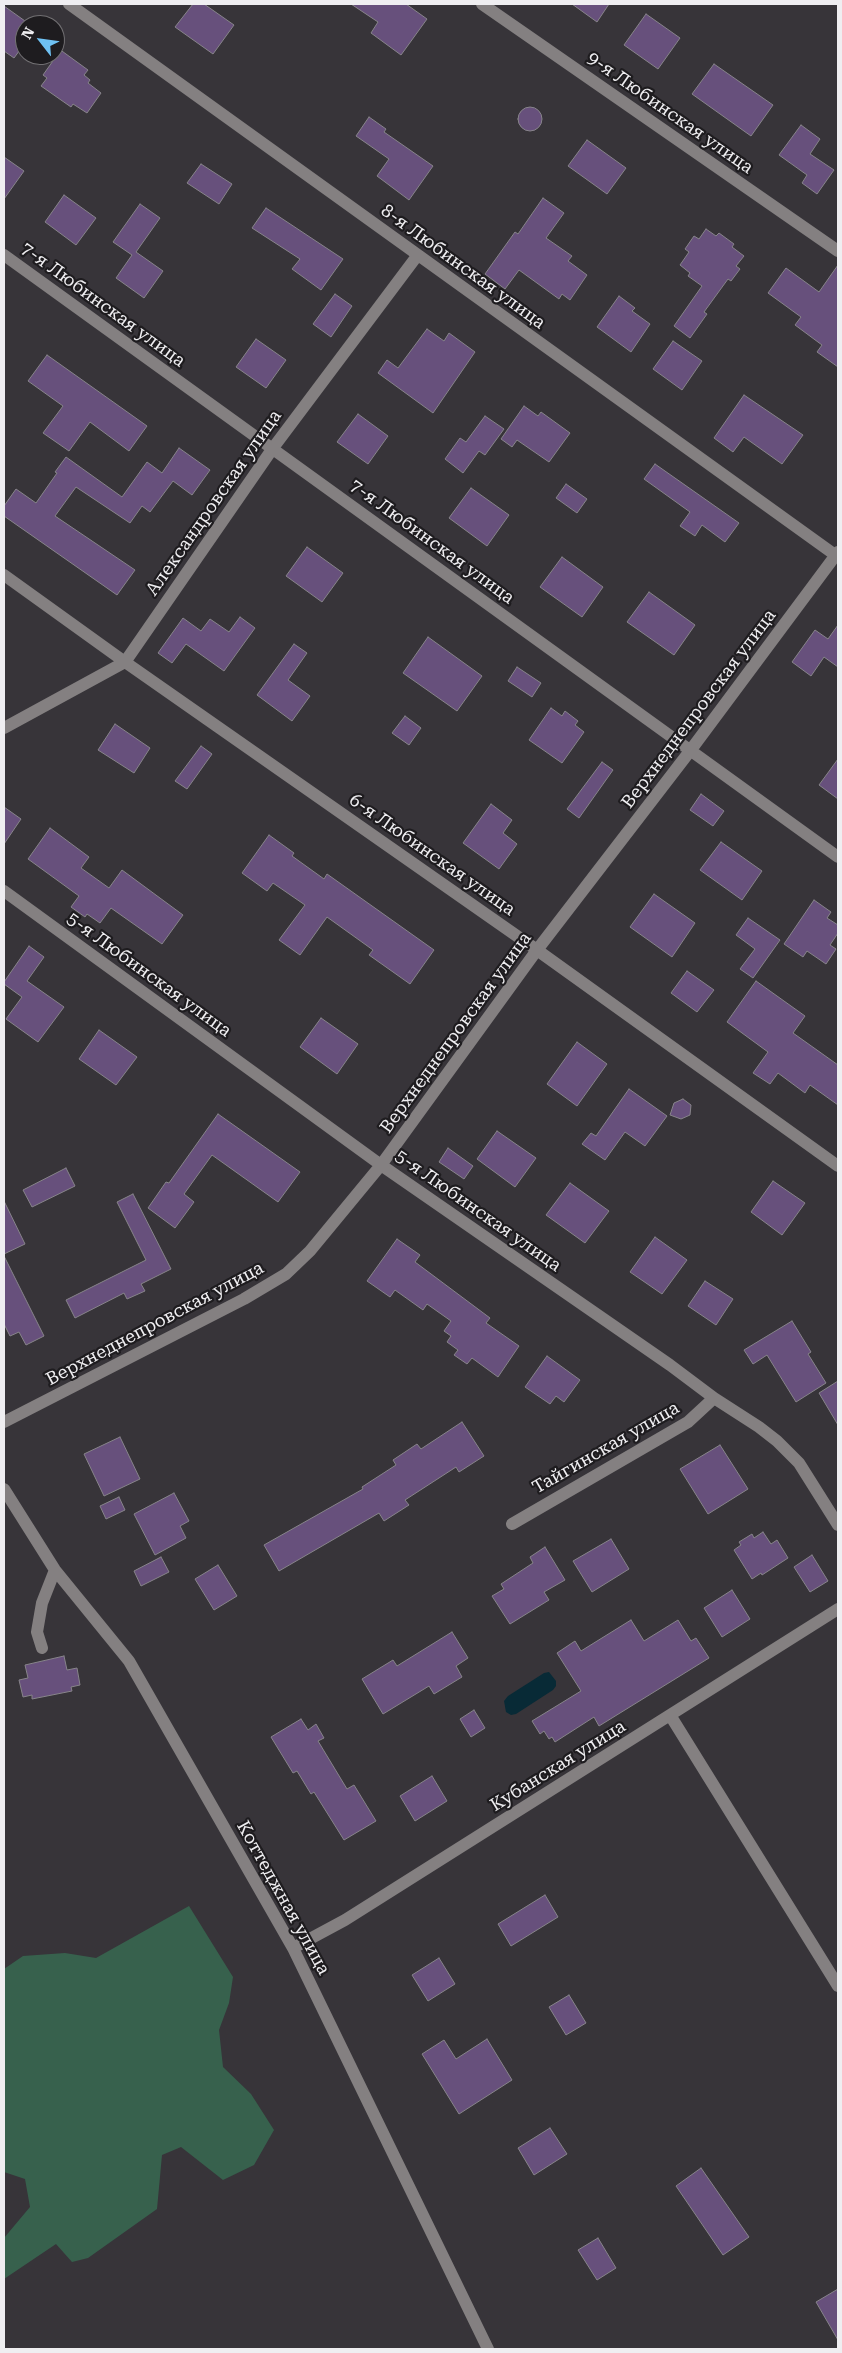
<!DOCTYPE html>
<html>
<head>
<meta charset="utf-8">
<style>
	body { margin:0 }
	#map { position:relative; width:842px; height:2353px; overflow:hidden; background:#373439; font-family:"Roboto Serif",serif }
	canvas { display:block }
	.frame { position:absolute; inset:0; border:5px solid #efeef1; pointer-events:none }
	.north { position:absolute; left:15px; top:15px; width:50px; height:50px; box-sizing:border-box; background:#1e1c1f; border:1px solid #727073; border-radius:50%; rotate:300deg; font-size:14px; font-weight:700; line-height:20px; text-align:center; color:#efeef1 }
	.north::after { content:''; display:block; margin:auto; width:18px; height:22px; background:#6fc2f4; clip-path:polygon(50% 0,100% 100%,50% 72%,0 100%) }
</style>
</head>
<body>
<div id="map">
<canvas width="842" height="2353"></canvas>
<div class="frame"></div>
<div class="north">N</div>
</div>
<script>
const c = document.querySelector('canvas').getContext('2d');
c.lineJoin = 'round';
function paint(path, color) { c.fillStyle = color; c.fill(path, 'evenodd'); }
const poly = rows => new Path2D(rows.map(r => 'M' + r).join(''));
function trace(path, color, width, dash) { c.strokeStyle = color; c.lineWidth = width; c.lineCap = dash ? 'butt' : 'round'; c.setLineDash(dash || []); c.stroke(path); }
function label(font, color, halo, rows, align = 'center') {
  c.font = font + ' "Roboto Serif",serif'; c.lineWidth = 4.5; c.setLineDash([]); c.textBaseline = 'middle'; c.strokeStyle = halo; c.fillStyle = color; for (const [text, x, y, turn = 0] of rows) {
    c.save(); c.translate(x, y); c.rotate((+turn || 0) * Math.PI / 180); c.textAlign = isNaN(turn) ? turn : align; if (halo) c.strokeText(text, 0, 0); c.fillText(text, 0, 0); c.restore();
  }
}
paint(poly([
	[189,1906,233,1977,229,2003,219,2030,223,2067,251,2094,274,2130,254,2165,223,2180,181,2147,162,2155,157,2209,88,2258,72,2262,56,2244,4,2279,4,2238,30,2207,25,2179,4,2172,4,1969,23,1956,65,1953,96,1958]
]), '#37614d');
paint(poly([
	[549,1672,556,1681,556,1686,553,1690,516,1714,511,1715,506,1712,504,1701,508,1696,544,1673]
]), '#082a36');
const building = poly([
	[193,4,204,4,234,25,213,54,175,27,193,4],
	[351,4,406,4,427,19,401,55,371,33,378,22,351,4],
	[572,4,609,4,597,22,572,4],
	[4,6,25,21,25,43,14,58,4,51,4,6],
	[646,14,680,38,658,69,624,45,646,14],
	[55,46,88,70,84,75,90,80,88,83,101,93,87,113,73,104,71,107,41,86,47,78,43,75,55,58,55,46],
	[714,64,773,105,751,136,692,94,714,64],
	'518 119a12 12 0 1 1 24 0a12 12 0 1 1-24 0Z',
	[369,117,386,129,384,132,433,166,409,200,377,176,389,159,356,136,369,117],
	[801,125,820,139,810,154,834,170,817,194,802,183,807,175,779,155,801,125],
	[587,140,626,168,607,194,568,166,587,140],
	[4,157,24,171,4,199,4,157],
	[201,164,232,184,219,204,187,183,201,164],
	[64,195,96,218,76,245,45,222,64,195],
	[543,198,564,213,546,238,572,256,568,261,587,275,570,300,562,294,559,299,519,270,505,289,485,274,515,232,518,234,543,198],
	[140,204,160,218,136,252,163,271,144,298,116,278,132,255,113,242,140,204],
	[266,208,343,259,321,290,292,269,300,259,252,228,266,208],
	[706,229,716,236,719,233,734,244,732,247,744,256,736,266,740,269,731,281,728,279,704,312,707,314,690,338,674,326,702,286,688,276,690,273,680,265,689,252,685,249,694,236,699,239,706,229],
	[838,265,838,367,817,352,822,345,795,325,801,317,768,293,786,268,819,292,838,265],
	[335,294,352,306,331,337,313,324,335,294],
	[619,296,635,308,632,311,650,324,631,352,597,327,619,296],
	[427,329,444,341,449,333,475,352,433,413,378,373,387,360,398,368,427,329],
	[256,339,286,360,266,388,236,367,256,339],
	[673,341,702,361,682,390,653,369,673,341],
	[47,355,147,426,129,451,90,422,69,451,43,433,63,406,28,381,47,355],
	[744,395,803,435,782,464,744,437,733,452,714,438,744,395],
	[524,406,538,416,541,412,570,433,549,462,517,440,512,447,501,439,524,406],
	[358,414,388,436,368,464,337,442,358,414],
	[485,416,504,429,485,455,479,451,463,473,445,459,460,438,466,442,485,416],
	[179,448,210,470,192,495,173,481,150,512,142,506,130,523,76,487,55,516,135,570,117,595,4,516,4,506,16,489,36,503,57,473,55,472,66,457,122,497,147,462,162,473,179,448],
	[655,464,739,523,725,542,702,525,695,536,680,526,690,512,644,479,655,464],
	[566,484,587,499,577,513,556,498,566,484],
	[471,488,509,515,487,546,449,518,471,488],
	[307,547,343,573,322,602,286,576,307,547],
	[562,557,603,587,582,617,540,587,562,557],
	[649,592,695,625,674,655,627,622,649,592],
	[240,617,255,628,224,671,186,644,172,663,158,653,183,618,201,631,210,619,229,632,240,617],
	[838,625,838,667,824,657,811,676,792,662,815,630,828,639,838,625],
	[428,637,482,676,457,711,403,673,428,637],
	[294,644,307,653,288,680,310,696,292,721,257,695,294,644],
	[517,667,541,683,532,697,508,681,517,667],
	[551,708,562,716,565,711,578,721,575,725,584,732,562,763,529,740,551,708],
	[405,716,421,728,409,745,392,733,405,716],
	[115,724,150,748,134,773,98,750,115,724],
	[201,746,212,754,187,789,175,781,201,746],
	[838,759,838,799,819,785,838,759],
	[602,762,613,770,579,818,567,809,602,762],
	[701,794,724,811,713,826,690,810,701,794],
	[491,804,512,820,503,833,517,844,499,869,463,843,491,804],
	[4,807,21,819,4,844,4,807],
	[50,828,89,857,81,868,109,888,122,870,183,915,162,944,111,908,100,923,87,914,85,917,71,907,79,896,28,859,50,828],
	[269,835,294,853,292,856,324,879,327,874,434,950,410,984,369,955,373,950,327,917,300,955,279,940,305,905,273,883,267,891,242,873,269,835],
	[721,842,762,871,742,900,700,870,721,842],
	[654,894,695,923,672,957,630,927,654,894],
	[814,900,831,912,827,918,838,925,838,933,830,945,836,949,826,964,807,951,803,957,784,944,814,900],
	[748,918,780,940,753,978,740,969,755,949,736,935,748,918],
	[29,946,44,957,27,981,64,1007,38,1042,6,1019,22,997,4,984,4,982,29,946],
	[687,971,714,990,697,1012,671,993,687,971],
	[756,981,805,1016,793,1033,838,1065,838,1105,810,1085,805,1093,778,1073,770,1084,753,1073,768,1052,727,1022,756,981],
	[321,1018,358,1044,337,1074,300,1047,321,1018],
	[99,1030,137,1057,116,1085,79,1059,99,1030],
	[577,1042,607,1064,577,1106,547,1084,577,1042],
	[629,1089,667,1116,645,1146,625,1132,605,1160,582,1144,591,1133,596,1136,629,1089],
	[683,1099,691,1105,690,1115,681,1119,670,1115,674,1103,683,1099],
	[218,1114,300,1172,278,1202,212,1155,184,1194,194,1202,175,1228,148,1208,166,1182,169,1183,218,1114],
	[497,1131,536,1158,515,1187,477,1159,497,1131],
	[448,1148,473,1166,464,1179,439,1162,448,1148],
	[66,1168,75,1186,32,1207,23,1190,66,1168],
	[773,1181,805,1203,782,1235,751,1212,773,1181],
	[570,1183,609,1211,585,1243,546,1215,570,1183],
	[133,1194,171,1269,141,1284,145,1291,127,1299,124,1293,75,1318,66,1300,146,1260,117,1202,133,1194],
	[4,1201,25,1244,4,1254,4,1201],
	[655,1237,687,1260,662,1294,630,1272,655,1237],
	[397,1239,420,1255,415,1262,490,1318,486,1323,519,1346,498,1377,472,1358,467,1364,454,1355,458,1350,447,1342,451,1336,444,1331,451,1321,427,1304,423,1310,395,1290,390,1297,367,1281,397,1239],
	[4,1256,44,1336,26,1345,19,1332,10,1336,4,1324,4,1256],
	[705,1281,733,1299,716,1325,688,1306,705,1281],
	[792,1321,811,1352,808,1354,826,1383,796,1402,767,1355,753,1364,744,1350,792,1321],
	[547,1356,580,1380,564,1402,556,1396,550,1404,525,1387,547,1356],
	[838,1381,838,1425,819,1393,838,1381],
	[462,1422,484,1456,459,1472,456,1467,405,1500,409,1505,384,1521,379,1513,279,1571,264,1545,363,1489,362,1487,396,1465,393,1460,417,1444,421,1449,462,1422],
	[120,1437,140,1479,104,1496,84,1454,120,1437],
	[720,1445,748,1489,708,1514,680,1469,720,1445],
	[174,1493,189,1521,180,1526,186,1538,155,1555,134,1514,174,1493],
	[119,1497,125,1510,106,1519,100,1506,119,1497],
	[763,1532,771,1544,777,1540,788,1558,762,1575,761,1573,752,1579,734,1550,741,1545,739,1542,752,1534,754,1538,763,1532],
	[611,1539,629,1569,592,1592,573,1561,611,1539],
	[545,1547,565,1580,544,1592,549,1600,510,1624,492,1596,504,1589,501,1584,533,1563,530,1557,545,1547],
	[812,1555,828,1581,810,1592,794,1567,812,1555],
	[161,1557,169,1572,141,1586,134,1571,161,1557],
	[218,1565,237,1596,214,1610,195,1579,218,1565],
	[732,1590,750,1619,722,1637,704,1608,732,1590],
	[631,1620,644,1641,678,1620,691,1641,696,1638,709,1658,599,1726,594,1717,555,1742,552,1737,549,1739,544,1731,540,1734,532,1721,581,1691,557,1653,575,1641,581,1651,631,1620],
	[452,1632,468,1658,456,1666,462,1677,434,1694,429,1686,383,1714,362,1679,393,1660,397,1666,452,1632],
	[64,1656,67,1670,77,1668,80,1685,71,1687,72,1691,32,1699,32,1695,23,1697,19,1680,28,1678,25,1665,64,1656],
	[474,1710,485,1728,471,1737,460,1719,474,1710],
	[301,1719,308,1730,316,1724,324,1738,318,1741,347,1789,354,1785,376,1821,344,1840,314,1792,311,1794,297,1771,293,1773,271,1737,301,1719],
	[432,1776,447,1801,415,1821,400,1796,432,1776],
	[545,1895,558,1917,511,1946,498,1924,545,1895],
	[439,1958,455,1984,428,2001,412,1975,439,1958],
	[569,1995,586,2023,566,2035,549,2007,569,1995],
	[487,2039,512,2080,459,2114,422,2054,444,2040,456,2059,487,2039],
	[550,2128,567,2154,534,2175,518,2148,550,2128],
	[701,2168,749,2237,723,2255,676,2186,701,2168],
	[598,2238,616,2268,597,2280,578,2250,598,2238],
	[838,2289,838,2340,816,2302,838,2289]
]);
paint(building, '#67507c');
trace(building, '#87848a', 1);
trace(poly([
	[69,4,838,557],
	[482,4,838,251],
	[4,255,838,857],
	[4,575,125,662,537,950,838,1166],
	[4,728,125,662,273,448,417,256],
	[4,891,381,1165,670,1365,714,1398,759,1427,777,1441,799,1463,838,1525],
	[4,1422,244,1299,286,1274,310,1251,381,1165,537,950,690,751,838,552],
	[4,1489,55,1570,129,1661,293,1948,488,2349],
	[512,1524,688,1422,714,1398],
	[42,1648,37,1632,42,1603,55,1570],
	[670,1715,838,1986],
	[293,1948,345,1920,838,1609]
]), '#848081', 12);
label('18px', '#efeef1', '#1e1c1f', [
	["9-я Любинская улица",670,113,35],
	["8-я Любинская улица",463,267,36],
	["7-я Любинская улица",103,305,36],
	["Александровская улица",214,503,-55],
	["7-я Любинская улица",432,542,36],
	["Верхнеднепровская улица",699,709,-53],
	["6-я Любинская улица",432,855,35],
	["5-я Любинская улица",149,975,36],
	["Верхнеднепровская улица",456,1033,-54],
	["5-я Любинская улица",478,1211,35],
	["Верхнеднепровская улица",155,1324,-28],
	["Тайгинская улица",606,1448,-30],
	["Кубанская улица",558,1766,-32],
	["Коттеджная улица",283,1898,61]
]);
</script>
</body>
</html>
